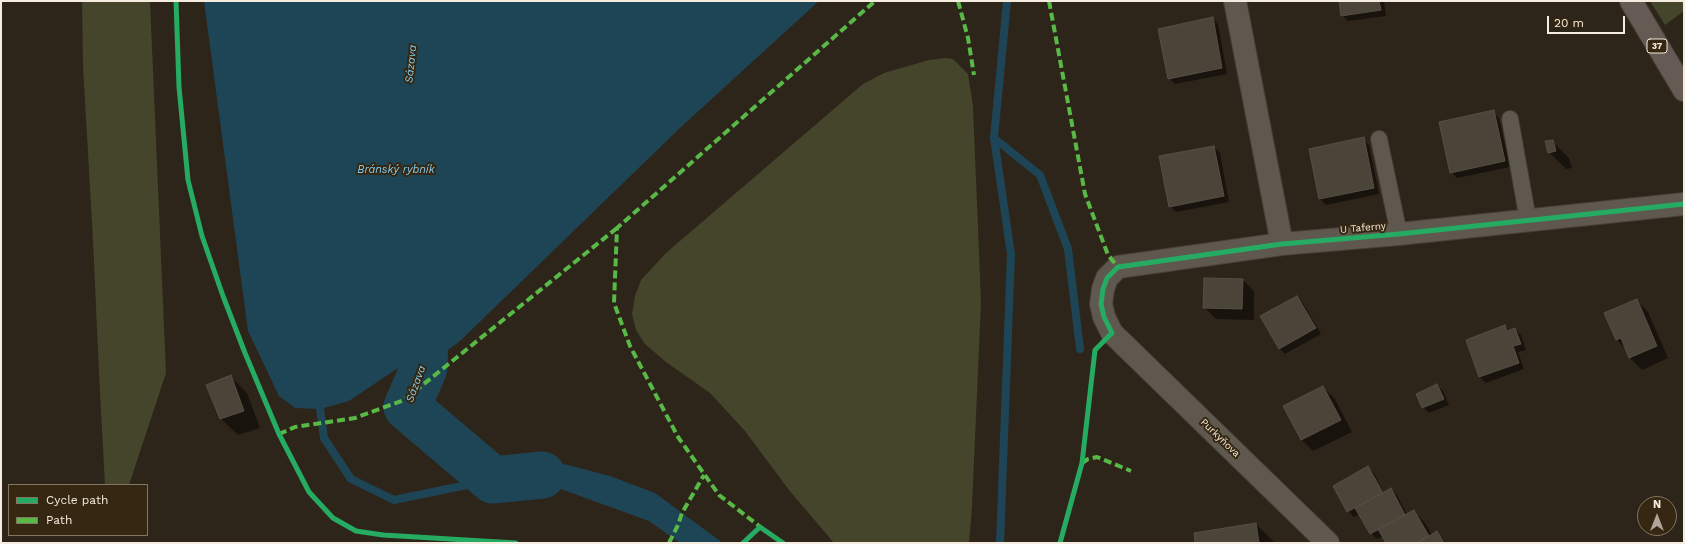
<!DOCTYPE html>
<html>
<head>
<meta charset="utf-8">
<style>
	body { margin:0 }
	#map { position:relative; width:1685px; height:544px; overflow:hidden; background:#2d2519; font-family:"Work Sans",sans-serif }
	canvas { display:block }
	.frame { position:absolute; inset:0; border:2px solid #f5ebde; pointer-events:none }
	.legend { position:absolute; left:8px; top:484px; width:140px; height:52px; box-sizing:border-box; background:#352711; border:1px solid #827563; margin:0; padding:5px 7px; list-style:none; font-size:12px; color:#f5ebde }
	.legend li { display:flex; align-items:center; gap:8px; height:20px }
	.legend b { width:20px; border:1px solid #827563 }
	.north { position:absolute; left:1637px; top:496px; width:40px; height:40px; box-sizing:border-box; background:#352711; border:1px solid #827563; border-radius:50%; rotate:0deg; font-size:11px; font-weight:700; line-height:16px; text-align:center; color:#f5ebde }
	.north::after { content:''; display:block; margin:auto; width:14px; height:18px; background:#afa699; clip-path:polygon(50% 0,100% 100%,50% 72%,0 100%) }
	.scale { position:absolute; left:1547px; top:16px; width:78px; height:18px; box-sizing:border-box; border:2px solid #f5ebde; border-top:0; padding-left:5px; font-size:12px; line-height:14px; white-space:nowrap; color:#f5ebde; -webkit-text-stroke:3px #352711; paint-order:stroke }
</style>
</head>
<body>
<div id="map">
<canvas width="1685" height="544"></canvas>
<div class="frame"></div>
<ul class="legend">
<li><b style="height:5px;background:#26ab63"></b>Cycle path</li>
<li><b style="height:5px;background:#58b947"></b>Path</li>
</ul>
<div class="north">N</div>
<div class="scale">20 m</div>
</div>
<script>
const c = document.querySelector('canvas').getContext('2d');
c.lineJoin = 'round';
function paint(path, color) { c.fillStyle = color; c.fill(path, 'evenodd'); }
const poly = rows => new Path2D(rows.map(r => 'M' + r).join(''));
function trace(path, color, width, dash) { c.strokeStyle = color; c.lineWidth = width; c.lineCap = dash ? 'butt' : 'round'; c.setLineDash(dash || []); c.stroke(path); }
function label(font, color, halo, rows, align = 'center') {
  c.font = font + ' "Work Sans",sans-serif'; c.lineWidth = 4; c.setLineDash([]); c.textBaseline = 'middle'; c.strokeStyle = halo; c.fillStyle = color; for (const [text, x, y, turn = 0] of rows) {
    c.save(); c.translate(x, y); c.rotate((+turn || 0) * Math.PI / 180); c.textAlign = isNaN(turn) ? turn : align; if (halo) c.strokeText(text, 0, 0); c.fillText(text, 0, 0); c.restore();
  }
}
paint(poly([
	[82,1,150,1,166,373,129,485,105,485,99,373,93,240,83,66],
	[1650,1,1683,1,1684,11,1665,25],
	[945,58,953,59,968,74,973,106,981,302,972,507,969,543,834,543,789,490,745,431,710,393,666,362,645,344,636,330,632,314,635,296,641,280,666,253,863,84,884,73,929,60]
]), '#45452b');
paint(poly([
	[204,1,819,1,681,127,460,341,424,368,401,366,349,401,320,409,295,408,279,396,248,331],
	[498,462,536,464,564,464,610,476,655,493,723,543,680,543,649,521,558,488,494,493,482,489,467,474]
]), '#1e4555');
paint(poly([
	[1340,1,1384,1,1386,16,1348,21,1342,15],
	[1212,18,1218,24,1227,74,1175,84,1169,78],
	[1493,112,1499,118,1510,167,1457,178,1451,172],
	[1363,139,1369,145,1379,194,1326,205,1320,199,1310,150],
	[1552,141,1569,158,1572,168,1566,169,1549,152],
	[1214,147,1220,153,1229,202,1176,212,1170,206],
	[1243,280,1254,291,1254,320,1216,319,1204,307],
	[1297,297,1303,303,1321,334,1285,354,1279,348],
	[1636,300,1648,312,1668,358,1642,370,1630,358,1627,350,1617,340,1606,313],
	[1505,326,1510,331,1515,329,1521,335,1526,350,1518,352,1524,369,1486,383,1480,377,1467,340],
	[230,376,247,393,260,428,238,435,221,419],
	[1437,385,1443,391,1449,405,1429,413,1423,407],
	[1323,387,1335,399,1352,432,1313,451,1302,440],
	[1368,467,1374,473,1384,493,1391,489,1397,495,1407,515,1414,511,1425,523,1432,535,1437,532,1446,543,1387,543,1383,536,1377,539,1371,533,1360,514,1354,517,1348,511],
	[1256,524,1275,543,1196,543]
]), '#0007');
trace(poly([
	[994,138,1040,175,1068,249,1080,349],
	[324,400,320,409,324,438,351,479,394,500,486,481],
	[1000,543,1011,254,994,138,1007,1]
]), '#1e4555', 8);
trace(poly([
	[426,303,424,368,407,407,493,480,542,475]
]), '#1e4555', 47);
const building = poly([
	[1339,1,1379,1,1381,10,1341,16,1339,1],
	[1213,17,1222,68,1168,79,1158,29,1213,17],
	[1494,110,1505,161,1450,173,1439,122,1494,110],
	[1364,137,1374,188,1319,199,1309,149,1364,137],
	[1553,140,1556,151,1548,153,1545,141,1553,140],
	[1214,146,1224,196,1169,207,1159,156,1214,146],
	[1204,278,1243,279,1242,309,1203,308,1204,278],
	[1297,296,1316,328,1279,349,1260,316,1297,296],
	[1637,299,1657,346,1629,358,1621,338,1616,340,1604,313,1637,299],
	[1505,325,1507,331,1515,328,1521,344,1513,346,1519,363,1479,377,1466,340,1505,325],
	[231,375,244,411,220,419,206,385,231,375],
	[1437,384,1444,399,1422,408,1416,394,1437,384],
	[1323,386,1341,420,1301,440,1283,406,1323,386],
	[1368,466,1383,493,1347,512,1333,486,1368,466],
	[1391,488,1405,515,1370,534,1355,508,1391,488],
	[1414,510,1429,536,1416,543,1386,543,1378,529,1414,510],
	[1256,523,1259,543,1195,543,1194,533,1256,523],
	[1437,531,1444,543,1416,543,1429,536,1437,531]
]);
paint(building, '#4a4439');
trace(building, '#564f45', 1);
const lane = poly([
	[1510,119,1528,220],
	[1379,139,1399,234]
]);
const street = poly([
	[1235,1,1282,244],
	[1328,543,1112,333,1104,317,1101,304,1103,289,1107,278,1118,267,1282,244,1399,234,1684,204]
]);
const primary = poly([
	[1631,1,1684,90]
]);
trace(lane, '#463f35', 18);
trace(street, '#463f35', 24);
trace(primary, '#463f35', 24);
trace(lane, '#5e584f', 16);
trace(street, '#5e584f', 22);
trace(primary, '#655b54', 22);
trace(poly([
	[958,1,968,38,974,75],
	[1049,1,1085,194,1108,255,1118,267],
	[279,434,295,427,355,418,404,400,617,228],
	[1082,463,1088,459,1097,457,1131,471],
	[763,529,719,495,678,437,630,346,614,303,617,228,875,1],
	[669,543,678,525,682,513,704,475]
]), '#58b947', 4, [8, 4]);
trace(poly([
	[176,1,179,87,188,180,202,236,223,296,245,353,279,434,309,492,333,518,356,531,383,535,516,543],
	[743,543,760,527,783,543],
	[1060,543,1082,463,1095,350,1112,333,1104,317,1101,304,1103,289,1107,278,1118,267,1282,244,1399,234,1684,204]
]), '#26ab63', 5);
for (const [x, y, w] of [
	[1657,46,20]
]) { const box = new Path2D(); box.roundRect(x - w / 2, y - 7, w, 14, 3); c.fillStyle = '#352711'; c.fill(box); trace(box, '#f5ebde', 1); }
label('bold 9px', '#f5ebde', null, [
	["37",1657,46]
]);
label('10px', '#f5ebde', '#352711', [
	["U Taferny",1363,228,-5],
	["Purkyňova",1220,438,44]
]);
label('italic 11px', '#84ccef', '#352711', [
	["Sázava",411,64,-84],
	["Bránský rybník",396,170],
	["Sázava",416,384,-70]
]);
</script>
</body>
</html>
